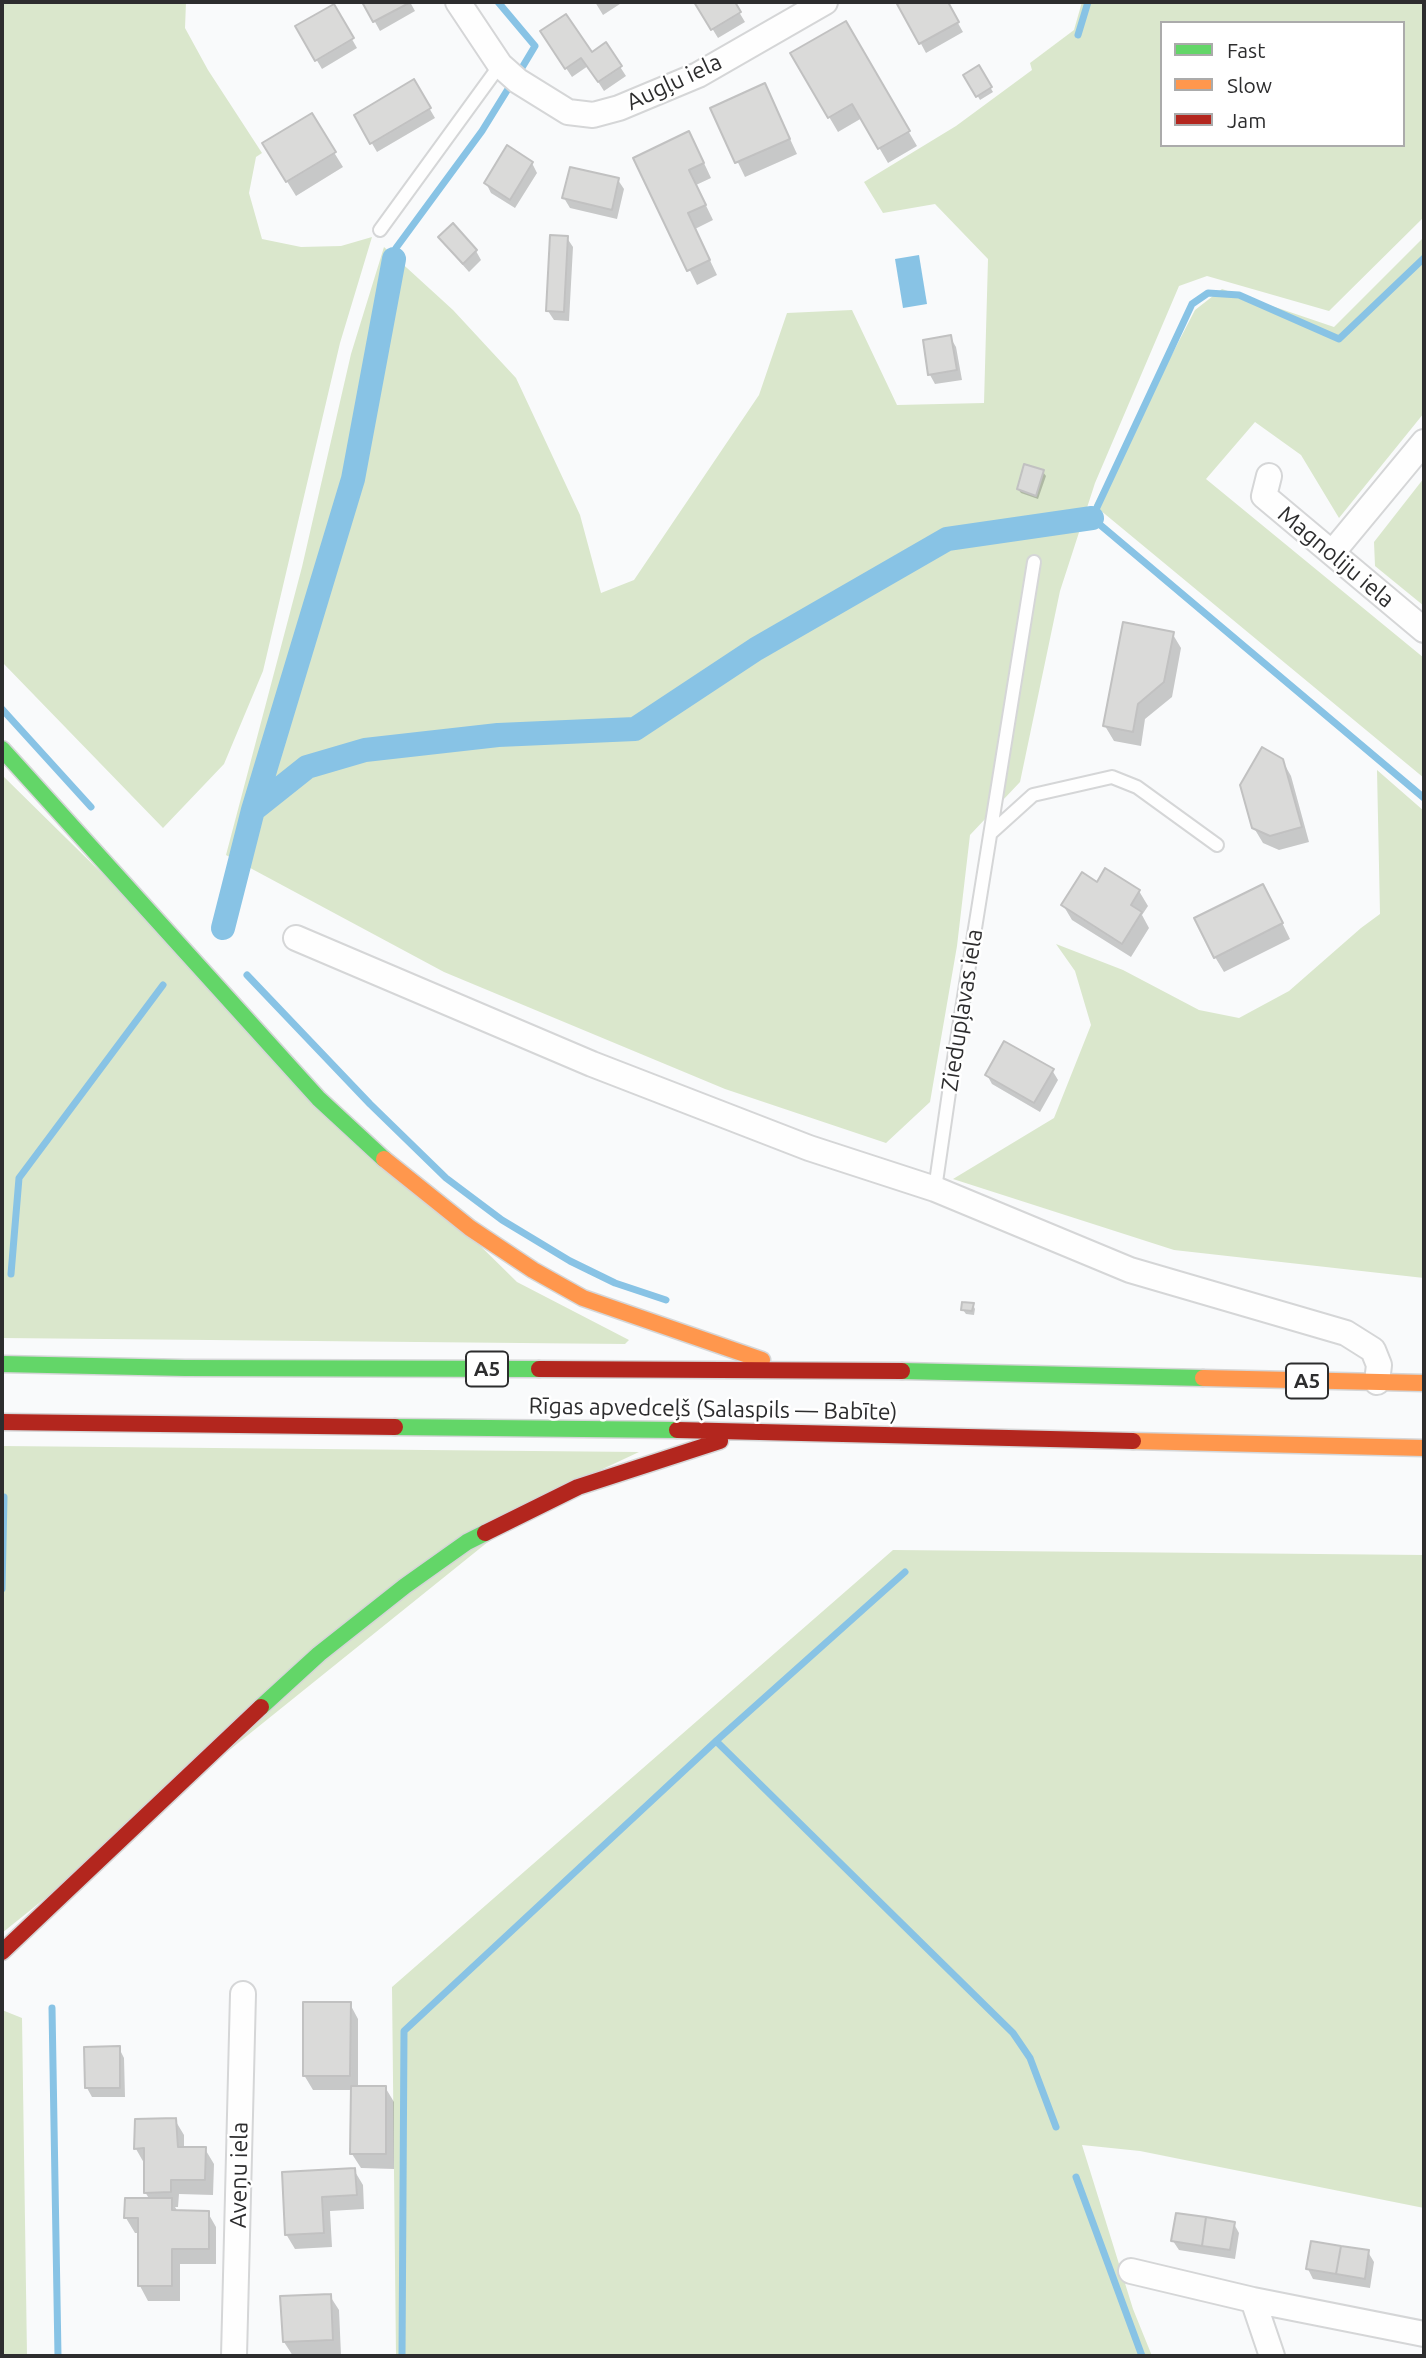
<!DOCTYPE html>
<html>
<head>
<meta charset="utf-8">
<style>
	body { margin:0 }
	#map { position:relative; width:1426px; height:2358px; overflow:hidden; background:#f9fafb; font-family:Ubuntu,sans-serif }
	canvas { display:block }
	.frame { position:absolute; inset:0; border:4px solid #2d2d2e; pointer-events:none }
	.legend { position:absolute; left:1160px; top:21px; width:245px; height:126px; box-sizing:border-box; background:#fff; border:2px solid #ababab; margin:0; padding:9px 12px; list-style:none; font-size:21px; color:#2d2d2e }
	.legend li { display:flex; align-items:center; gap:14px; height:35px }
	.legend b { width:35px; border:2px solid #ababab }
</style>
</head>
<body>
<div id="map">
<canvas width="1426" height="2358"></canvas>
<div class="frame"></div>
<ul class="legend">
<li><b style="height:9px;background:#63d668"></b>Fast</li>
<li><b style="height:9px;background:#ff974d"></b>Slow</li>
<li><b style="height:9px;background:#b3261e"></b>Jam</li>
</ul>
</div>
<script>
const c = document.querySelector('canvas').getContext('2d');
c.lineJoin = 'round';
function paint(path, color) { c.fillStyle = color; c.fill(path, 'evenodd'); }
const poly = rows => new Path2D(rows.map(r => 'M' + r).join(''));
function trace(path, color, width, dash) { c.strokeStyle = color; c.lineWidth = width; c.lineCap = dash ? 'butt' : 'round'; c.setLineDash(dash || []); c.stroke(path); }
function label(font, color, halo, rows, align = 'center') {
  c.font = font + ' Ubuntu,sans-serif'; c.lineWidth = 5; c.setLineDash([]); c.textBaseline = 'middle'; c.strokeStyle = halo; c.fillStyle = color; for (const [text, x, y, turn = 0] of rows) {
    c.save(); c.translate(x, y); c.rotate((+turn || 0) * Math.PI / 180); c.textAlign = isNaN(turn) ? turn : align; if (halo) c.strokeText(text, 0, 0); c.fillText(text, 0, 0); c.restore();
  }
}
paint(poly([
	[2,2,186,2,185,28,208,70,262,153,256,157,249,193,262,239,301,247,341,246,372,237,340,343,263,671,224,764,163,828,2,662],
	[1082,2,1424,2,1424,217,1329,311,1207,276,1179,286,1095,483,1060,591,1020,782,970,835,957,946,930,1102,886,1143,725,1089,444,972,226,855,302,567,351,354,384,247,453,310,516,378,580,515,601,593,634,580,759,395,787,313,852,310,897,405,984,403,988,259,935,204,883,213,864,182,956,126,1032,70,1030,63,1074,30],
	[1162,23,1403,23,1403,145,1162,145],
	[1424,237,1424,413,1339,518,1301,455,1255,422,1206,479,1424,658,1424,778,1094,505,1195,310,1222,289,1334,327],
	[1424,478,1424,606,1375,566,1374,542],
	[1377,770,1424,811,1424,1278,1174,1250,953,1179,1054,1118,1091,1025,1075,971,1056,944,1123,970,1199,1010,1239,1018,1289,991,1361,928,1380,914],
	[2,775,517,1282,629,1340,625,1344,2,1338],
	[2,1446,639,1452,545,1496,2,1933],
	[893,1550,1424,1555,1424,2208,1140,2151,1082,2145,1133,2309,1152,2356,396,2356,392,1987],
	[2,2010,22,2018,27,2356,2,2356]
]), '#dae7cc');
paint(poly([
	[919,255,927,304,903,308,895,259]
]), '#88c3e5');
paint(poly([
	[364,2,410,2,415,11,380,31],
	[595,2,623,2,603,15],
	[696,2,733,2,745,22,718,38],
	[905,2,946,2,963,32,926,53,900,5],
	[333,6,357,48,322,69,297,27],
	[845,23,917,146,888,163,862,118,838,132,792,54],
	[548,41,591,54,606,45,626,76,604,91,588,66,572,77],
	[979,68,993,92,980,100,966,76],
	[414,82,435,118,377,152,356,116],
	[772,100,797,154,745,177,712,109],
	[311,115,343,167,296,196,264,144],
	[697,148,711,178,696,185,713,220,695,229,717,275,697,285,635,159],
	[532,163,537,173,515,208,491,193,486,183],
	[618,180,624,189,617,219,570,208,564,198],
	[453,226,476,251,481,260,469,272,446,246,440,237],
	[567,238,573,247,569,321,554,320,548,311],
	[950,337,956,347,962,380,935,384,930,375],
	[1043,472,1046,476,1038,499,1021,493,1018,489],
	[1172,633,1181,648,1172,697,1145,719,1141,746,1114,741,1105,726],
	[1282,760,1291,776,1309,842,1279,850,1263,843,1254,828],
	[1097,884,1139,891,1148,906,1142,915,1149,928,1131,957,1072,920,1063,905],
	[1271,900,1290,939,1224,972,1215,957],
	[1052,1070,1058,1080,1040,1112,992,1084,987,1075],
	[973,1305,975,1309,974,1315,966,1314,963,1310],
	[350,2004,358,2019,358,2087,385,2087,394,2102,394,2169,361,2168,352,2154,352,2090,313,2090,304,2075],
	[119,2048,124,2058,125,2097,92,2097,87,2088],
	[175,2120,184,2135,184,2149,205,2149,214,2164,213,2195,179,2194,178,2207,175,2207,178,2212,208,2213,216,2227,216,2264,180,2264,180,2301,148,2301,140,2286,140,2233,135,2233,126,2218,150,2200,145,2192,144,2163,136,2149],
	[354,2170,363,2185,364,2209,330,2211,332,2247,295,2249,286,2234,284,2174],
	[1234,2224,1239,2233,1235,2259,1179,2250,1173,2241],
	[1368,2252,1374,2262,1370,2288,1313,2279,1308,2269],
	[330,2296,339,2310,341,2355,293,2356,284,2342]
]), '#0003');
trace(poly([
	[498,2,535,46,520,71],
	[1078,35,1088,2],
	[1424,258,1339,339,1239,295,1208,293,1192,304,1092,518,1424,798],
	[394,259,396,248,482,131,508,89],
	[2,709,91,807],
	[247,975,370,1104,446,1178,502,1220,570,1261,615,1283,666,1300],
	[11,1274,19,1178,163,985],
	[2,1589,4,1497],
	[716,1741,1013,2033,1030,2058,1056,2127],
	[52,2008,58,2356],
	[1076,2177,1142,2356],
	[402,2356,404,2031,716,1741,905,1572]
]), '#88c3e5', 7);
trace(poly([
	[253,810,307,767,365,750,498,735,635,729,756,649,947,539,1092,518],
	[223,928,253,810,353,479,394,259]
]), '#88c3e5', 24);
const building = poly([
	[362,2,411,2,373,22,362,2],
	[694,2,735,2,741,12,711,30,694,2],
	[901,2,948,2,959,22,919,44,897,4,901,2],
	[334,4,354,38,315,61,295,26,334,4],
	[566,14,592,52,606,42,622,66,598,82,581,58,565,69,540,31,566,14],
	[846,21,910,131,878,149,852,104,828,118,790,53,846,21],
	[979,65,992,87,976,97,963,75,979,65],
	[414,79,431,108,370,144,354,115,414,79],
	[765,83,790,139,735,163,710,108,765,83],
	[312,113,336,152,286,182,262,143,312,113],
	[689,131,704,163,689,170,706,205,688,213,710,260,687,271,633,158,689,131],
	[507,145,533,162,510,200,484,183,507,145],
	[570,167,619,178,612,210,562,198,570,167],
	[453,223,477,250,463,264,438,237,453,223],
	[550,235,568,236,564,312,546,311,550,235],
	[951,335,957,370,928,375,923,340,951,335],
	[1024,464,1044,470,1036,496,1017,489,1024,464],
	[1123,622,1174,632,1164,682,1138,704,1133,732,1103,726,1123,622],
	[1262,747,1283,759,1302,827,1270,836,1252,828,1240,785,1262,747],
	[1105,868,1140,890,1131,905,1142,912,1122,944,1061,905,1082,872,1097,882,1105,868],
	[1263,884,1283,923,1214,958,1194,918,1263,884],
	[1004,1041,1054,1069,1034,1103,985,1075,1004,1041],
	[962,1302,974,1303,972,1311,961,1310,962,1302],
	[303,2002,351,2002,350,2076,303,2076,303,2002],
	[120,2046,120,2088,85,2088,84,2047,120,2046],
	[351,2086,386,2086,386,2154,350,2154,351,2086],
	[176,2118,178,2147,206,2147,205,2180,171,2180,171,2192,144,2193,144,2148,134,2149,135,2119,176,2118],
	[355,2168,357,2195,322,2197,324,2233,285,2235,282,2172,355,2168],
	[125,2198,172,2198,172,2210,209,2211,209,2249,172,2249,172,2286,138,2286,138,2218,124,2218,125,2198],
	[1176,2213,1206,2217,1202,2246,1171,2241,1176,2213],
	[1206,2217,1235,2222,1230,2250,1202,2246,1206,2217],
	[1311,2241,1341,2246,1336,2274,1306,2269,1311,2241],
	[1341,2246,1369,2250,1365,2279,1336,2274,1341,2246],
	[331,2294,333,2340,283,2342,280,2296,331,2294]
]);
paint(building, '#dadad9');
trace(building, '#c1c1c1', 2);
const lane = poly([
	[380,230,500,65],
	[992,832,1033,795,1112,777,1137,787,1217,845],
	[935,1189,953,1065,1034,562]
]);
const street = poly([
	[458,2,500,65,518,81,568,112,593,115,619,108,698,75,825,2],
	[1269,476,1264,496,1424,630],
	[1332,553,1424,442],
	[296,938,592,1064,809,1148,935,1189,1130,1270,1346,1333,1373,1350,1379,1365,1377,1382],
	[1131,2271,1253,2300,1424,2334],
	[1253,2300,1272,2356],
	[234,2356,243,1994]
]);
const fast = poly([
	[2,749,318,1098,384,1159],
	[2,1364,185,1368,539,1369],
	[902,1371,1203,1378],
	[395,1427,677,1430],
	[261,1707,319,1654,405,1586,467,1542,485,1533]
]);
const slow = poly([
	[384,1159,470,1228,533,1270,583,1298,762,1360],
	[1203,1378,1424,1383],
	[1133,1441,1424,1448]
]);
const jam = poly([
	[539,1369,902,1371],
	[2,1422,395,1427],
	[677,1430,1133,1441],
	[485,1533,578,1487,720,1441],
	[2,1952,261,1707]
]);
trace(lane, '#d5d6d7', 16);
trace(street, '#d5d6d7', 28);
trace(fast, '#d5d6d7', 19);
trace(slow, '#d5d6d7', 19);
trace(jam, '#d5d6d7', 19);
trace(lane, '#fefefe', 12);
trace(street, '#fefefe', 24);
trace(fast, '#63d668', 16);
trace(slow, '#ff974d', 16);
trace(jam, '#b3261e', 16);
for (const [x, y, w] of [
	[487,1369,42],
	[1307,1381,42]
]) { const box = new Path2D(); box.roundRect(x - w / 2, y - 17.5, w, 35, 5); c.fillStyle = '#fff'; c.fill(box); trace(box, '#2d2d2e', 2); }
label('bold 21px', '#2d2d2e', null, [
	["A5",487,1369],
	["A5",1307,1381]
]);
label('23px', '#2d2d2e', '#fff', [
	["Augļu iela",674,82,-25],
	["Magnoliju iela",1336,557,40],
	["Ziedupļavas iela",962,1010,-81],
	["Rīgas apvedceļš (Salaspils — Babīte)",713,1409,1],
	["Aveņu iela",239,2175,-89]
]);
</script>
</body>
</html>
